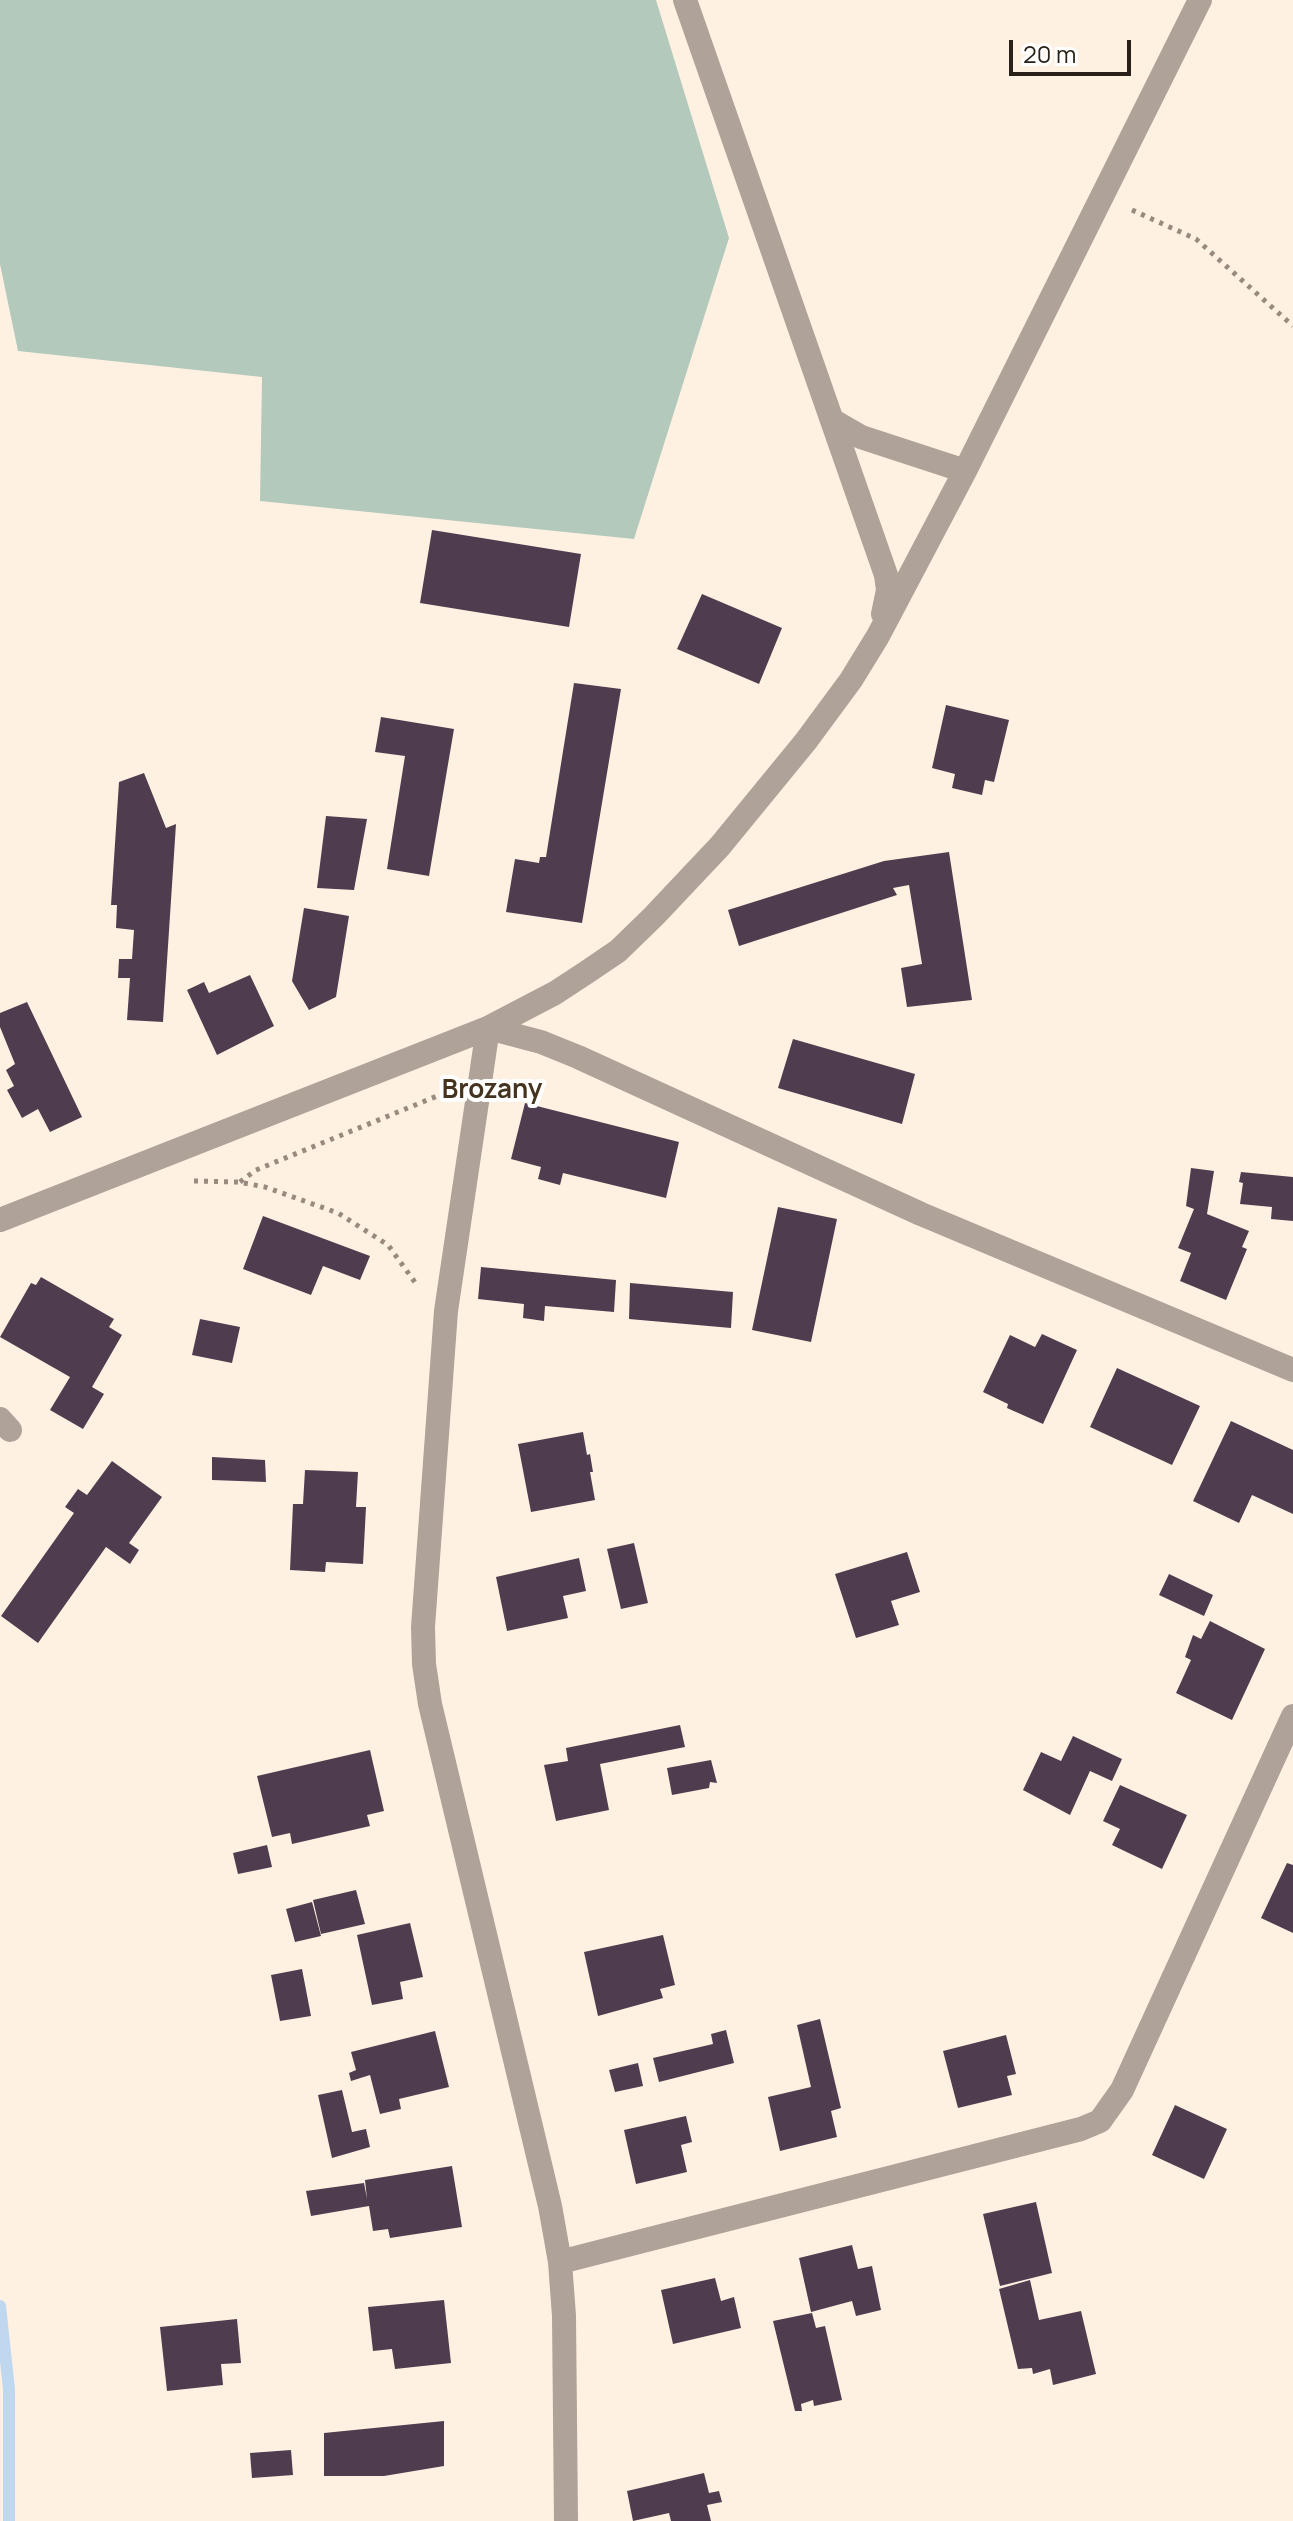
<!DOCTYPE html>
<html>
<head>
<meta charset="utf-8">
<style>
	body { margin:0 }
	#map { position:relative; width:1293px; height:2521px; overflow:hidden; background:#fff1e2; font-family:Manrope,sans-serif }
	canvas { display:block }
	.scale { position:absolute; left:1009px; top:40px; width:122px; height:36px; box-sizing:border-box; border:4px solid #292117; border-top:0; padding-left:10px; font-size:24px; line-height:28px; white-space:nowrap; color:#292117; -webkit-text-stroke:6px #fff; paint-order:stroke }
</style>
</head>
<body>
<div id="map">
<canvas width="1293" height="2521"></canvas>
<div class="scale">20 m</div>
</div>
<script>
const c = document.querySelector('canvas').getContext('2d');
c.lineJoin = 'round';
function paint(path, color) { c.fillStyle = color; c.fill(path, 'evenodd'); }
const poly = rows => new Path2D(rows.map(r => 'M' + r).join(''));
function trace(path, color, width, dash) { c.strokeStyle = color; c.lineWidth = width; c.lineCap = dash ? 'butt' : 'round'; c.setLineDash(dash || []); c.stroke(path); }
function label(font, color, halo, rows, align = 'center') {
  c.font = font + ' Manrope,sans-serif'; c.lineWidth = 8; c.setLineDash([]); c.textBaseline = 'middle'; c.strokeStyle = halo; c.fillStyle = color; for (const [text, x, y, turn = 0] of rows) {
    c.save(); c.translate(x, y); c.rotate((+turn || 0) * Math.PI / 180); c.textAlign = isNaN(turn) ? turn : align; if (halo) c.strokeText(text, 0, 0); c.fillText(text, 0, 0); c.restore();
  }
}
paint(poly([
	[0,0,656,0,729,238,634,539,260,501,262,377,18,351,0,264]
]), '#b3c9bb');
trace(poly([
	[0,2306,9,2389,9,2521]
]), '#c0d7f0', 12);
paint(poly([
	[432,530,581,554,569,627,420,603],
	[702,594,782,628,759,684,677,649],
	[574,683,621,689,582,923,506,912,515,859,539,863,540,857,546,857],
	[946,705,1009,720,994,782,985,780,982,795,952,788,955,774,932,768],
	[381,717,454,729,429,876,387,869,405,756,375,752],
	[144,773,166,828,176,824,163,1022,127,1020,130,978,118,978,119,959,132,959,134,930,116,928,117,905,111,905,119,782],
	[326,816,367,819,354,890,317,888],
	[949,852,972,1000,907,1007,901,968,922,964,909,885,893,888,897,895,739,946,728,910,884,861],
	[304,908,349,916,336,997,309,1010,292,981],
	[250,975,274,1026,217,1055,187,990,204,982,209,993],
	[27,1002,82,1117,50,1132,38,1109,22,1118,7,1090,14,1086,6,1070,15,1064,0,1027,0,1013],
	[793,1039,915,1074,902,1124,778,1088],
	[525,1103,679,1142,666,1198,563,1173,560,1185,538,1179,541,1167,511,1159],
	[1191,1168,1214,1171,1207,1214,1249,1231,1242,1247,1247,1249,1226,1300,1180,1281,1191,1253,1178,1248,1194,1209,1186,1206],
	[1241,1172,1293,1177,1293,1221,1271,1219,1272,1207,1240,1204,1243,1183,1239,1182],
	[778,1207,837,1219,811,1342,752,1330],
	[263,1216,370,1256,360,1280,323,1266,311,1295,243,1269],
	[481,1267,616,1280,614,1312,545,1306,544,1321,523,1318,524,1304,478,1299],
	[41,1277,114,1319,109,1327,122,1335,92,1387,104,1394,83,1429,50,1410,70,1377,0,1337,31,1283,36,1285],
	[630,1283,733,1292,731,1328,629,1319],
	[200,1319,240,1327,232,1363,192,1355],
	[1042,1334,1077,1350,1043,1424,1007,1408,1008,1404,983,1392,1010,1335,1035,1347],
	[1117,1368,1200,1406,1172,1465,1090,1427],
	[1231,1421,1293,1450,1293,1514,1252,1495,1239,1523,1193,1501],
	[583,1432,587,1455,590,1454,593,1472,590,1472,595,1500,531,1512,518,1444],
	[212,1457,265,1460,266,1482,212,1480],
	[112,1461,162,1497,129,1543,139,1550,130,1564,106,1547,38,1643,1,1616,74,1513,65,1507,78,1489,87,1495],
	[305,1470,358,1472,356,1507,366,1507,363,1564,326,1562,325,1572,290,1570,293,1504,303,1504],
	[634,1543,648,1603,621,1609,607,1549],
	[907,1552,920,1592,891,1601,899,1625,856,1638,835,1574],
	[579,1558,586,1591,563,1596,568,1618,507,1631,496,1577],
	[1169,1574,1213,1595,1204,1616,1159,1595],
	[1210,1621,1265,1649,1232,1720,1176,1693,1191,1660,1185,1657,1193,1635,1201,1639],
	[680,1725,685,1747,600,1764,609,1810,556,1821,544,1765,568,1761,566,1748],
	[1073,1736,1122,1759,1112,1781,1090,1771,1070,1815,1023,1790,1041,1752,1061,1761],
	[370,1750,384,1811,367,1815,370,1826,292,1844,290,1833,272,1837,257,1776],
	[711,1760,717,1783,710,1782,709,1788,672,1795,667,1768],
	[1120,1785,1187,1815,1162,1869,1112,1845,1120,1829,1103,1821],
	[267,1845,272,1867,238,1874,233,1853],
	[1287,1863,1293,1865,1293,1933,1261,1918],
	[356,1890,365,1924,321,1934,313,1900],
	[312,1902,321,1936,295,1942,286,1909],
	[410,1923,423,1977,400,1982,403,1999,372,2005,357,1935],
	[663,1935,675,1985,660,1989,663,1998,598,2016,584,1952],
	[302,1969,311,2016,280,2021,271,1975],
	[820,2019,841,2108,831,2111,837,2137,780,2151,768,2097,811,2087,797,2025],
	[726,2030,734,2063,659,2082,653,2058,713,2044,711,2034],
	[435,2031,449,2087,399,2099,401,2109,380,2114,370,2075,351,2081,349,2073,356,2070,351,2052],
	[1006,2035,1016,2074,1007,2076,1012,2095,958,2108,943,2051],
	[638,2063,643,2086,615,2092,609,2070],
	[342,2090,352,2132,366,2129,370,2147,332,2158,318,2095],
	[1175,2105,1227,2129,1204,2179,1152,2155],
	[686,2116,692,2142,681,2145,687,2172,636,2184,624,2130],
	[452,2166,462,2227,390,2238,388,2229,373,2231,369,2206,311,2216,306,2191,364,2183,367,2199,365,2180],
	[1036,2202,1052,2273,1000,2286,983,2214],
	[852,2245,858,2269,872,2266,881,2310,856,2316,852,2301,811,2312,799,2258],
	[715,2278,721,2301,734,2297,741,2328,673,2344,661,2290],
	[1030,2280,1039,2320,1081,2311,1096,2374,1053,2385,1050,2369,1033,2374,1032,2368,1018,2369,999,2289],
	[444,2300,451,2363,395,2369,392,2349,373,2351,368,2307],
	[812,2313,816,2328,825,2326,842,2400,814,2406,813,2400,801,2404,802,2411,795,2411,773,2321],
	[237,2319,241,2363,221,2364,223,2385,167,2391,160,2327],
	[444,2421,444,2466,384,2476,324,2476,324,2433],
	[291,2450,293,2475,252,2478,250,2453],
	[704,2473,709,2493,719,2491,722,2502,707,2505,711,2521,671,2521,669,2513,633,2521,627,2491]
]), '#503c4f');
trace(poly([
	[1132,210,1196,239,1293,326],
	[194,1181,239,1182,265,1187,338,1213,388,1245,417,1285],
	[240,1182,256,1170,447,1092]
]), '#968b7e', 5, [4, 6]);
trace(poly([
	[685,0,886,575,888,590,883,614],
	[835,422,861,437,965,471],
	[488,1028,446,1311,423,1627,424,1664,430,1704,550,2206,560,2262,564,2316,566,2521],
	[488,1028,541,1042,578,1057,921,1214,1293,1370],
	[0,1220,488,1028,555,993,587,972,618,951,654,916,720,846,806,741,851,680,878,636,965,471,1200,0],
	[0,1419,10,1430],
	[560,2262,1081,2129,1100,2121,1122,2090,1293,1716]
]), '#aea299', 24);
label('bold 26px', '#44331e', '#fff', [
	["Brozany",492,1091]
]);
</script>
</body>
</html>
